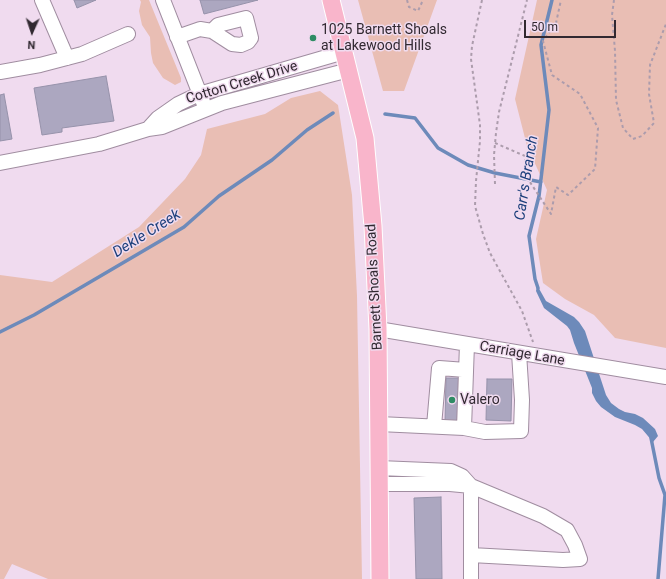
<!DOCTYPE html>
<html>
<head>
<meta charset="utf-8">
<style>
	body { margin:0 }
	#map { position:relative; width:666px; height:579px; overflow:hidden; background:#f0dbef; font-family:Roboto,sans-serif }
	canvas { display:block }
	.north { position:absolute; left:12px; top:12px; width:40px; height:40px; -webkit-text-stroke:3px #f0dbef; paint-order:stroke; rotate:183deg; font-size:11px; font-weight:700; line-height:16px; text-align:center; color:#312931 }
	.north::after { content:''; display:block; margin:auto; width:14px; height:18px; background:#312931; clip-path:polygon(50% 0,100% 100%,50% 72%,0 100%) }
	.scale { position:absolute; left:524px; top:20px; width:92px; height:18px; box-sizing:border-box; border:2px solid #312931; border-top:0; padding-left:5px; font-size:12px; line-height:14px; white-space:nowrap; color:#312931; -webkit-text-stroke:3px #f0dbef; paint-order:stroke }
</style>
</head>
<body>
<div id="map">
<canvas width="666" height="579"></canvas>
<div class="north">N</div>
<div class="scale">50 m</div>
</div>
<script>
const c = document.querySelector('canvas').getContext('2d');
c.lineJoin = 'round';
function paint(path, color) { c.fillStyle = color; c.fill(path, 'evenodd'); }
const poly = rows => new Path2D(rows.map(r => 'M' + r).join(''));
function trace(path, color, width, dash) { c.strokeStyle = color; c.lineWidth = width; c.lineCap = dash ? 'butt' : 'round'; c.setLineDash(dash || []); c.stroke(path); }
function label(font, color, halo, rows, align = 'center') {
  c.font = font + ' Roboto,sans-serif'; c.lineWidth = 3; c.setLineDash([]); c.textBaseline = 'middle'; c.strokeStyle = halo; c.fillStyle = color; for (const [text, x, y, turn = 0] of rows) {
    c.save(); c.translate(x, y); c.rotate((+turn || 0) * Math.PI / 180); c.textAlign = isNaN(turn) ? turn : align; if (halo) c.strokeText(text, 0, 0); c.fillText(text, 0, 0); c.restore();
  }
}
paint(poly([
	[140,0,149,0,181,78,181,82,175,85,163,78,153,63,151,53,150,37,142,25,139,11,141,2],
	[358,0,437,0,404,91,383,91],
	[537,0,666,0,666,348,615,338,594,315,565,299,543,283,536,239,547,190,527,146,515,99],
	[320,91,338,105,352,195,357,296,362,579,48,579,12,564,4,579,0,579,0,275,52,282,139,227,185,179,201,155,207,129,265,114,291,98]
]), '#e9beb4');
paint(poly([
	[537,285,546,301,574,317,579,322,585,331,606,395,611,403,619,409,625,412,635,414,643,418,655,429,658,436,653,442,642,429,635,425,615,417,601,407,596,401,592,393,592,388,574,343,570,330,567,326,544,308,536,291]
]), '#6d8aba');
trace(poly([
	[385,114,415,118,438,148,468,165,495,173,541,182],
	[538,288,535,279,529,236,539,196,549,110,541,45,552,0],
	[0,332,34,315,184,227,219,196,272,160,307,130,333,113],
	[651,438,659,478,665,495,658,579]
]), '#6d8aba', 3.5);
const building = poly([
	[74,0,96,0,77,8,74,0],
	[200,0,258,0,204,14,200,0],
	[106,76,114,121,62,128,62,132,42,135,34,88,106,76],
	[4,94,12,139,0,141,0,95,4,94],
	[446,378,459,378,458,422,445,422,446,378],
	[487,379,512,379,511,421,486,420,487,379],
	[441,497,442,579,416,579,414,498,441,497]
]);
paint(building, '#aca7c0');
trace(building, '#9692aa', 1);
const minor = poly([
	[42,0,67,58],
	[163,0,203,102],
	[177,37,200,29,212,31,232,44,241,45,248,42,251,38,246,18,218,25,212,31],
	[0,72,40,65,82,54,128,34],
	[148,129,158,118,178,104,199,94,344,52],
	[0,163,99,144,148,129,162,127,222,103,349,70],
	[378,329,666,377],
	[379,424,464,428,467,344],
	[434,426,439,368,466,370],
	[464,428,485,432,521,431,522,400,519,353],
	[379,468,451,471,462,476,471,486,471,579],
	[379,484,450,484,471,486,543,516,567,530,575,545,580,559,563,560,471,555]
]);
const major = poly([
	[331,0,365,138,373,226,378,329,380,579]
]);
trace(minor, '#a08da0', 16);
trace(major, '#fff', 19);
trace(poly([
	[407,0,409,7,418,11,423,0],
	[482,0,472,46,471,59,480,125,480,141,476,181,475,206,483,234,490,253,522,311,533,342],
	[614,0,612,15,615,51,616,100,623,128,633,139,642,136,654,123,649,94,650,65,666,24],
	[495,143,525,156,526,176,551,214,556,187,568,195,595,169,598,128,580,94,552,75,543,41,556,23,561,0],
	[495,184,494,155,496,133,499,112,527,0]
]), '#ac9cac', 2, [3, 3]);
trace(minor, '#fff', 14);
trace(major, '#f9b5cb', 17);
for (const [x, y, r, color] of [
	[313,38,4,"#2e8c64"],
	[452,400,4,"#2e8c64"]
]) { const dot = new Path2D(); dot.arc(x, y, r, 0, 2 * Math.PI); c.fillStyle = color; c.fill(dot); trace(dot, '#f0dbef', 1.5); }
label('14px', '#312931', '#f0dbef', [
	["1025 Barnett Shoals",321,30],
	["at Lakewood Hills",321,46],
	["Valero",460,400]
], 'left');
label('14px', '#312931', '#f0dbef', [
	["Cotton Creek Drive",242,83,-17],
	["Barnett Shoals Road",375,287,-93],
	["Carriage Lane",522,354,10]
]);
label('italic 15px', '#1c3f7b', '#f0dbef', [
	["Carr's Branch",527,178,-81],
	["Dekle Creek",147,234,-32]
]);
</script>
</body>
</html>
